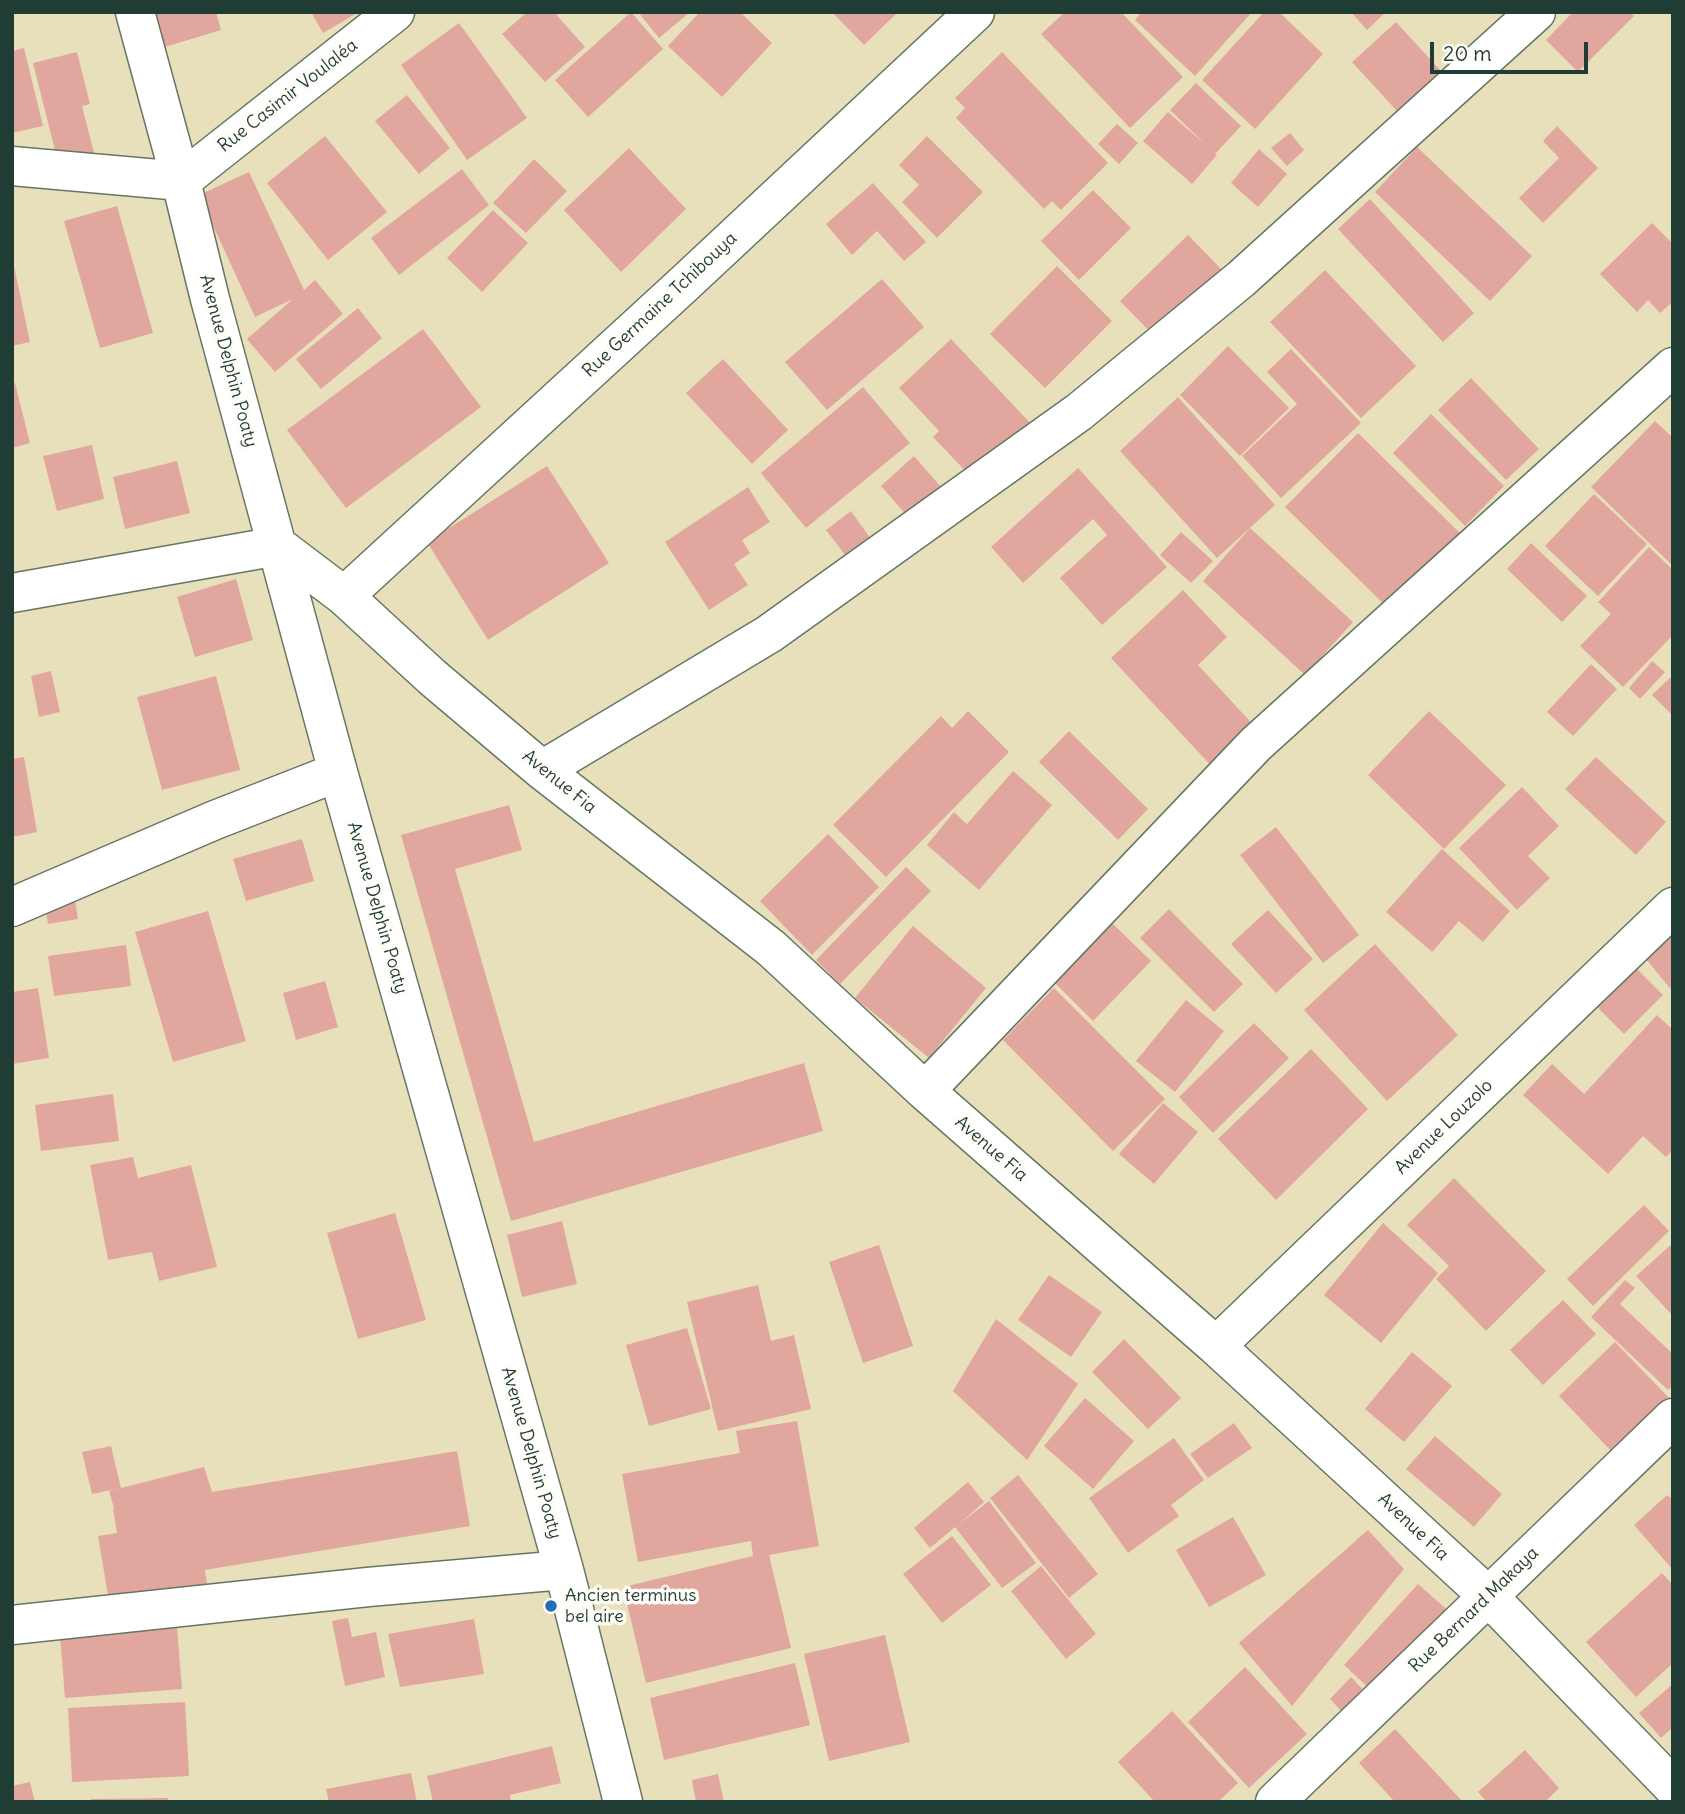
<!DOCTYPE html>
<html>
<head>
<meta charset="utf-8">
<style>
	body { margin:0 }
	#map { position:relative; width:1685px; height:1814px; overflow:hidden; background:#e8e0bb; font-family:Delius,sans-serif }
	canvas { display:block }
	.frame { position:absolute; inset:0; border:14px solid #1f3d34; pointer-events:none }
	.scale { position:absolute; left:1430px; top:42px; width:158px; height:32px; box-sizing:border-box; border:4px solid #1f3d34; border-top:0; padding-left:9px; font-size:21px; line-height:24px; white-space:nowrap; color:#1f3d34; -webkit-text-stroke:5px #fdfcf7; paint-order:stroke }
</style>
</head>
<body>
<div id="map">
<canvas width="1685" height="1814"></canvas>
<div class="frame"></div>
<div class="scale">20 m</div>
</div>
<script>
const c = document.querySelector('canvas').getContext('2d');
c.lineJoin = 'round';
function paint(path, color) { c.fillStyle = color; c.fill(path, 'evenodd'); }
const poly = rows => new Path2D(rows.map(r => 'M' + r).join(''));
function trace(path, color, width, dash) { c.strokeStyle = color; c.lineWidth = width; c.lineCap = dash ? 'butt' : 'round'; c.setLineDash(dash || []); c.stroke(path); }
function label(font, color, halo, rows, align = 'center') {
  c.font = font + ' Delius,sans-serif'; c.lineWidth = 7; c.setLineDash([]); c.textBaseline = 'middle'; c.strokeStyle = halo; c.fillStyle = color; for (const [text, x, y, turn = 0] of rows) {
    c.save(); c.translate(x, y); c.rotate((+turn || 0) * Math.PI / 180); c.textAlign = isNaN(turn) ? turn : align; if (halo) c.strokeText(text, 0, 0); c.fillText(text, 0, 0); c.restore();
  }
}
paint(poly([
	[155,12,216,12,221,30,165,47],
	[311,12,359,12,323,33],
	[527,12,554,12,585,47,545,82,502,34],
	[631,12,663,49,588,117,555,80],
	[638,12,690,12,659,38],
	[700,12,740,12,772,43,722,97,668,46],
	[832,12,898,12,864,45],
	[1065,12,1121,12,1183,77,1130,128,1041,34],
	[1142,12,1252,12,1195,76,1135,20],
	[1264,12,1279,12,1323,54,1255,129,1202,80],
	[1351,12,1386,12,1367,30],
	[1573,12,1629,12,1634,16,1578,72,1546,40],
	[1396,22,1441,71,1397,111,1352,62],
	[459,23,527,118,467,160,401,65],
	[24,48,43,126,12,133,12,51],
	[77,52,90,104,82,106,95,157,59,166,33,63],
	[1002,52,1108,163,1061,210,1052,201,1044,209,956,118,965,108,955,98],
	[1196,83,1241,126,1215,154,1217,155,1192,184,1143,141,1168,112,1206,145,1170,110],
	[407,95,450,148,419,174,375,121],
	[1117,124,1138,143,1119,164,1098,144],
	[1557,126,1598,168,1543,223,1519,198,1559,158,1543,141],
	[1290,133,1304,150,1287,166,1271,148],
	[325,136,387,212,328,260,267,183],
	[927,136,983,192,937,238,902,202,919,185,899,165],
	[1417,147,1532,256,1490,301,1375,192],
	[629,148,686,209,621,272,564,210],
	[1259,149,1287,174,1258,207,1231,183],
	[534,159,567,191,526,233,493,203],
	[462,169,489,205,399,275,371,238],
	[249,172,304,290,315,280,343,314,275,372,247,339,293,299,255,317,199,195],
	[873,183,926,242,904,261,877,231,852,255,826,224],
	[1093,190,1131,228,1079,280,1041,241],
	[1370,199,1474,313,1443,342,1338,229],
	[117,206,153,333,100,348,64,221],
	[493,210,528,243,482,292,447,258],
	[1652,223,1673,244,1673,306,1670,304,1660,313,1648,300,1637,312,1600,274],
	[1188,235,1225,273,1157,339,1120,301],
	[13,261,30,342,12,346,12,262],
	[1057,266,1112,321,1045,388,990,334],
	[1325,270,1416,366,1361,418,1270,322],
	[882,279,924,327,827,410,785,362],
	[358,308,382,338,321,389,296,359],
	[423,329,481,407,346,508,287,430],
	[951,339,1033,426,975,481,933,437,939,431,899,388],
	[1228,346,1289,408,1240,456,1180,395],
	[1291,349,1361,423,1281,498,1242,456,1297,404,1267,372],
	[723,359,788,430,752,464,686,393],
	[1471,378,1539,449,1506,480,1438,410],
	[15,383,30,443,12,448,12,384],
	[863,387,910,443,806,528,761,473],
	[1178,397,1275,505,1217,558,1120,451],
	[1431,414,1504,486,1465,526,1393,453],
	[1655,421,1673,438,1673,566,1591,487],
	[1358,433,1466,539,1394,614,1285,507],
	[92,445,104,499,57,511,43,456],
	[914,456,948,495,915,525,881,486],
	[177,461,190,513,125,529,113,477],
	[547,466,609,563,488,640,427,542],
	[1078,468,1167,567,1102,625,1060,578,1107,535,1093,519,1023,583,991,547],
	[748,487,770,522,742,540,750,553,734,564,748,585,709,610,665,542],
	[1594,494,1647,544,1598,596,1545,546],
	[851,511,873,542,849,560,826,530],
	[1250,528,1353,622,1305,675,1203,581],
	[1181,532,1213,561,1191,583,1160,555],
	[1531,543,1587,596,1562,622,1507,569],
	[1649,547,1673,570,1673,635,1623,687,1580,646,1611,614,1598,602],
	[236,579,253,640,195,657,177,597],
	[1183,590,1227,637,1198,665,1258,730,1215,770,1111,658],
	[1652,661,1665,672,1640,699,1629,688],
	[1591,664,1617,689,1573,736,1547,712],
	[51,671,60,712,39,717,31,676],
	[1673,675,1673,716,1652,695],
	[216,676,240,770,162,790,137,697],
	[968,711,1009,752,886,877,833,825,941,716,952,728],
	[1429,711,1506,785,1444,849,1368,775],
	[1069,731,1148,809,1118,840,1039,762],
	[24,757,37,832,12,837,12,759],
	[1596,757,1666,822,1636,855,1565,789],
	[1013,771,1052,805,979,890,927,845,954,812,967,824],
	[1522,787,1559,826,1528,856,1550,878,1517,910,1459,848],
	[509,805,522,850,455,869,534,1142,804,1063,823,1131,511,1221,401,835],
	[1276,827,1359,935,1323,963,1240,855],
	[828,834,879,887,812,955,760,901],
	[302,839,314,881,246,901,233,859],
	[1442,849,1510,911,1483,942,1459,921,1432,952,1386,912],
	[906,867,931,891,840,984,816,960],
	[74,893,78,919,48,924,44,898],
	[1169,909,1243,984,1214,1012,1140,938],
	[1268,910,1313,959,1276,993,1231,944],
	[208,911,246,1041,173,1062,135,932],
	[1111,922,1151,961,1093,1021,1054,982],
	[913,926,986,988,929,1058,855,998],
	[1673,936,1673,992,1646,959],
	[1375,944,1458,1035,1387,1101,1304,1010],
	[126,945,131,986,54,996,48,956],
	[1637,969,1663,995,1624,1034,1598,1008],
	[325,981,338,1027,296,1040,283,993],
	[38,988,49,1058,12,1064,12,992],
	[1054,988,1165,1099,1113,1151,1003,1040],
	[1186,1000,1224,1031,1175,1092,1136,1061],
	[1657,1015,1673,1030,1673,1150,1666,1157,1643,1136,1608,1174,1523,1095,1552,1064,1584,1094],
	[1254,1023,1289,1058,1213,1133,1179,1097],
	[1311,1049,1368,1109,1276,1200,1218,1139],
	[113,1094,119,1141,41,1151,35,1105],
	[1163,1103,1198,1132,1154,1184,1119,1154],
	[133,1157,138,1178,191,1165,217,1267,159,1281,152,1252,108,1260,90,1165],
	[1454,1178,1546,1271,1486,1331,1436,1279,1449,1266,1407,1225],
	[1644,1205,1669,1231,1593,1306,1567,1279],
	[395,1213,426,1320,358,1339,327,1233],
	[562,1221,577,1284,522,1297,507,1235],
	[1383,1223,1438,1273,1381,1343,1324,1295],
	[1673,1243,1673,1316,1636,1276],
	[879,1245,913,1346,863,1363,829,1262],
	[1049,1275,1102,1312,1071,1357,1018,1320],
	[1625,1280,1635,1288,1620,1304,1673,1354,1673,1385,1668,1390,1591,1317],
	[758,1285,771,1341,794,1335,811,1409,718,1431,687,1302],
	[1563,1300,1596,1334,1543,1385,1510,1350],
	[996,1319,1078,1384,1027,1460,953,1391],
	[687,1328,711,1409,649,1426,626,1345],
	[1124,1339,1181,1398,1148,1429,1092,1372],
	[1615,1342,1670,1399,1614,1454,1559,1396],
	[1412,1352,1452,1386,1404,1442,1365,1409],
	[1085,1398,1134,1441,1093,1489,1044,1446],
	[797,1421,819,1546,769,1555,791,1648,646,1683,623,1587,753,1556,751,1541,638,1562,622,1474,740,1453,736,1431],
	[1234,1423,1252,1448,1208,1478,1190,1454],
	[1435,1436,1502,1494,1474,1527,1406,1469],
	[1174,1438,1204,1480,1171,1505,1179,1516,1128,1553,1089,1498],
	[111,1446,121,1488,92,1494,82,1452],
	[457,1451,470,1526,205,1570,209,1597,111,1613,98,1536,117,1533,113,1509,114,1508,109,1491,204,1467,212,1492],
	[1018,1475,1098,1574,1069,1598,990,1498],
	[968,1482,984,1502,958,1525,989,1501,1036,1563,1002,1588,955,1527,930,1548,914,1528],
	[1667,1495,1673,1500,1673,1570,1634,1525],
	[1233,1517,1266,1575,1209,1607,1176,1550],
	[1368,1530,1404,1569,1292,1706,1239,1643],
	[952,1536,991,1585,942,1623,903,1574],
	[1041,1566,1096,1634,1066,1659,1011,1591],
	[1662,1573,1673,1585,1673,1663,1636,1697,1586,1642],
	[1418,1584,1453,1615,1374,1693,1344,1665],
	[348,1618,352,1637,376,1632,385,1677,345,1686,332,1621],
	[474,1619,484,1674,400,1687,388,1634],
	[177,1627,182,1689,65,1698,60,1635],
	[885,1635,910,1742,829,1761,804,1654],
	[795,1663,810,1725,664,1760,650,1698],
	[1245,1667,1307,1734,1249,1788,1188,1722],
	[1351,1677,1368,1695,1347,1717,1330,1699],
	[1673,1684,1673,1727,1661,1738,1639,1713],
	[185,1702,189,1776,72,1782,68,1708],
	[1172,1711,1238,1783,1218,1802,1155,1802,1118,1762],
	[1395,1729,1463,1802,1395,1802,1359,1763],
	[552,1746,561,1783,510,1795,511,1802,433,1802,427,1776],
	[1525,1750,1559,1788,1545,1802,1487,1802,1478,1792],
	[411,1773,417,1802,329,1802,326,1789],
	[718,1774,724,1802,696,1802,692,1780],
	[30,1782,35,1802,12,1802,12,1786],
	[168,1798,168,1802,91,1802,91,1799]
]), '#e1a79e');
const street = poly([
	[135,12,181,181,210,299,338,772,564,1570,623,1802],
	[12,166,181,181,395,12],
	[12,593,278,546,344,596,432,677,542,770,771,948,925,1091,1216,1346,1488,1596,1673,1787],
	[344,596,684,284,975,12],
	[542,770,769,634,1079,412,1241,279,1536,12],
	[12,907,215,820,338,772],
	[925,1091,1256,744,1673,367],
	[1216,1346,1673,907],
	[12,1625,368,1587,564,1570],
	[1275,1802,1673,1418]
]);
trace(street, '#657663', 41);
trace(street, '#fff', 38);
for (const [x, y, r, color] of [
	[551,1606,7,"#1f6fb2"]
]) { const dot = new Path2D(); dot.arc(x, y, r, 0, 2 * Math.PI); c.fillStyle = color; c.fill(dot); trace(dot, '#fdfcf7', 2.5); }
label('18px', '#1f3d34', '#fdfcf7', [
	["Rue Casimir Voulaléa",288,96,-38],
	["Rue Germaine Tchibouya",660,305,-43],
	["Avenue Delphin Poaty",228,361,75],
	["Avenue Fia",559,782,39],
	["Avenue Delphin Poaty",377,908,74],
	["Avenue Louzolo",1444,1127,-44],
	["Avenue Fia",991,1149,41],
	["Avenue Delphin Poaty",531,1453,74],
	["Avenue Fia",1413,1527,43],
	["Rue Bernard Makaya",1474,1610,-44]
]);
label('18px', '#1f3d34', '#fdfcf7', [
	["Ancien terminus",565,1596],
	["bel aire",565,1617]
], 'left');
</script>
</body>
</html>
